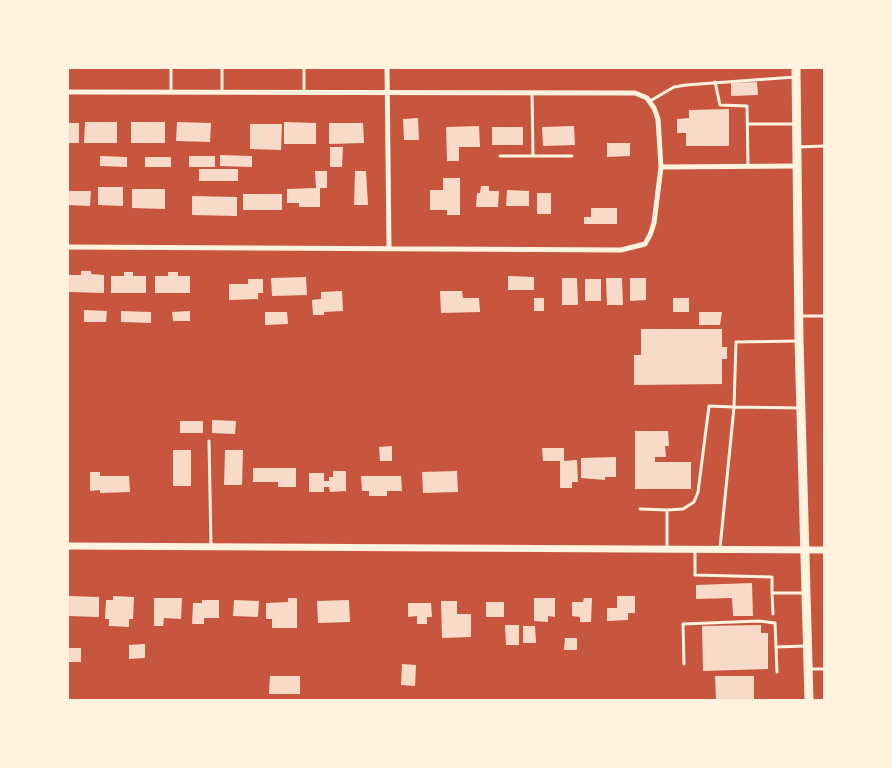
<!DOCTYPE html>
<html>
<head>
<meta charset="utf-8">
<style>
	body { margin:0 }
	#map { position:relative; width:892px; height:768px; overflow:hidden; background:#c8553d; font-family:"Crimson Pro",serif }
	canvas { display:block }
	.frame { position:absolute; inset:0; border:69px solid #fff3e0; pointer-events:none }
</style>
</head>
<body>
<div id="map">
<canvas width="892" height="768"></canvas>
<div class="frame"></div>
</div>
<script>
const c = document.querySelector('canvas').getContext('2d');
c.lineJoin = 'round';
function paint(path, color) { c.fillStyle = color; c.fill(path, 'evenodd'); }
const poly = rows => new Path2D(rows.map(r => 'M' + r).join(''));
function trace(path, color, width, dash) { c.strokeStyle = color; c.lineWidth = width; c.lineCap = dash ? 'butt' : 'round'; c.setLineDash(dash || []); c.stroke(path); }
paint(poly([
	[757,82,758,95,731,96,731,83],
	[729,109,729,146,686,146,686,133,677,133,677,119,689,118,689,110],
	[418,118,419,140,404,140,403,119],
	[85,122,117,122,117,143,84,143],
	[131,122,165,122,165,143,131,143],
	[177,122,211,123,210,142,176,141],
	[284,122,316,123,316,144,284,144],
	[68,123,79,123,79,143,68,143],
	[329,123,363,123,364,143,329,144],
	[250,124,282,124,281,150,250,149],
	[479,126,480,147,459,147,459,161,447,161,446,127],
	[574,126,575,145,543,146,542,127],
	[492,127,523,127,523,145,492,145],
	[607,143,630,143,630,156,607,157],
	[330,147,343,147,342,167,330,167],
	[220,155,252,156,252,167,220,166],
	[100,156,127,157,127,167,100,166],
	[189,156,215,156,215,167,189,167],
	[145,157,171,157,171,167,145,167],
	[199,169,238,169,238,181,199,181],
	[315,171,327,171,327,188,320,188,320,207,299,207,299,203,287,203,287,189,316,188],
	[355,171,366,171,368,205,354,205],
	[443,178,460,178,460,215,447,215,447,210,430,210,430,190,443,190],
	[481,186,489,186,489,191,499,191,498,207,476,207,477,193,480,193],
	[98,187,123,187,123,206,98,205],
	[132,189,165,189,165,209,132,208],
	[507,190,529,191,529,206,506,206],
	[68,191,91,191,90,206,68,205],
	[537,193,551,193,551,214,537,214],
	[243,194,282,194,282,210,243,210],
	[192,196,237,197,237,216,192,215],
	[591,208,617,208,617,224,584,224,584,217,591,217],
	[81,271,91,271,91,274,104,275,104,293,68,292,68,275,81,275],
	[124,272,133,272,133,276,146,276,146,293,111,293,111,276,124,276],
	[168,272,178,272,178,276,190,276,190,293,155,293,155,276,168,276],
	[508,276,534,277,534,290,508,290],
	[306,277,307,295,272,296,271,278],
	[562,278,577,278,578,305,562,305],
	[606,278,622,278,623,305,607,305],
	[630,278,646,278,646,300,630,301],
	[248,279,263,279,263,293,258,293,258,299,229,300,229,284,248,284],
	[585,279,601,279,601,301,585,301],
	[342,291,343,311,324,312,324,315,313,315,312,300,321,299,321,292],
	[440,291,462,291,463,298,479,298,480,312,441,313],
	[534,298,544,298,544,311,534,311],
	[673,298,689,298,689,312,673,312],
	[84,310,107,311,106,322,84,322],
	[121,311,151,312,151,323,121,322],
	[190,311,190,321,173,321,172,312],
	[265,312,287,312,288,324,265,325],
	[699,312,722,312,720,325,699,325],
	[641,329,722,329,722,347,727,347,727,359,722,359,722,384,634,385,634,355,641,355],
	[212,420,236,421,235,434,212,433],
	[180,421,203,421,203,433,180,433],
	[635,431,668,431,669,446,665,446,666,457,655,457,655,462,691,462,691,489,635,489],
	[392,446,392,461,380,461,379,447],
	[542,448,564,448,564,461,577,460,578,482,572,482,572,488,560,488,560,461,543,461],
	[173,450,191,450,191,486,173,486],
	[225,450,243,450,242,485,224,485],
	[616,457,616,477,605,477,605,480,581,478,581,458],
	[253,468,296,468,296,487,278,487,278,482,253,482],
	[333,471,346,471,346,491,330,492,329,487,324,487,324,492,309,492,309,473,324,473,324,481,329,481,329,477,333,477],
	[457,471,458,492,423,493,422,472],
	[90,472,100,472,100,476,129,476,130,492,100,493,100,490,90,491],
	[361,476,401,476,402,491,387,491,387,496,369,496,369,491,362,491],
	[752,583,753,616,733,616,732,598,696,599,696,585],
	[69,596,99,597,99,617,68,616],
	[113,596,134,597,133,619,129,619,129,627,109,626,109,619,105,619,106,600,113,600],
	[617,596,635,596,635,613,628,613,628,620,607,621,607,608,617,608],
	[154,598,182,598,181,619,164,618,163,626,154,626],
	[288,598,297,598,297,628,272,628,272,619,266,619,266,603,288,602],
	[534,598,555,598,555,617,548,616,548,622,534,621],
	[584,598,592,598,591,622,580,622,580,617,572,616,572,602,583,602],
	[202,600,219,600,219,618,204,618,204,624,192,624,193,603,202,603],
	[234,600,259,601,258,617,233,616],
	[349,600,350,622,318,623,317,601],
	[441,601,457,601,457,614,471,614,471,637,442,638],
	[486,602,504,602,504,617,486,617],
	[408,603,431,603,432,617,427,617,427,624,417,624,417,616,408,617],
	[505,625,519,625,519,645,506,645],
	[761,625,761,633,768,633,768,669,703,671,702,626],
	[523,626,535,626,536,643,523,643],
	[565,638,577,638,577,650,564,650],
	[145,644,145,658,129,659,129,645],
	[68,648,81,648,81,662,68,662],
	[402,664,416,665,415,686,401,685],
	[270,676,300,676,300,694,269,694],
	[715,676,754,676,754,700,716,700]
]), '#f7dbc8');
trace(poly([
	[171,68,171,92],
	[222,68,222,92],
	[715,82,720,105,747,106,748,166],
	[304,92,304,68],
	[532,93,533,156,572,156],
	[650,101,674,87,686,85,795,77],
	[748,124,794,124],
	[798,147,824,146],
	[500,156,533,156],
	[800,316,824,316],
	[798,341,736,342,734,407,801,408],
	[209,441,211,546],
	[640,509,667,510,667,548],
	[667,510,683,509,694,502,698,492,709,406,734,407,720,548],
	[695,549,695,575,772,577,772,593,804,593],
	[772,593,773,614],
	[776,647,805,646],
	[684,664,683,624,759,621,775,623,777,672],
	[810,669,824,669]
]), '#fff3e0', 3);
trace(poly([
	[387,68,389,248],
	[68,92,635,93,647,98,654,108,658,119,661,167,654,223,650,235,645,244,621,250,68,247],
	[661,167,797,166]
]), '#fff3e0', 5);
trace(poly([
	[68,546,824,550]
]), '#fff3e0', 7);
trace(poly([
	[796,68,799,341,809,700]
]), '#fff3e0', 9);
</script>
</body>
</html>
